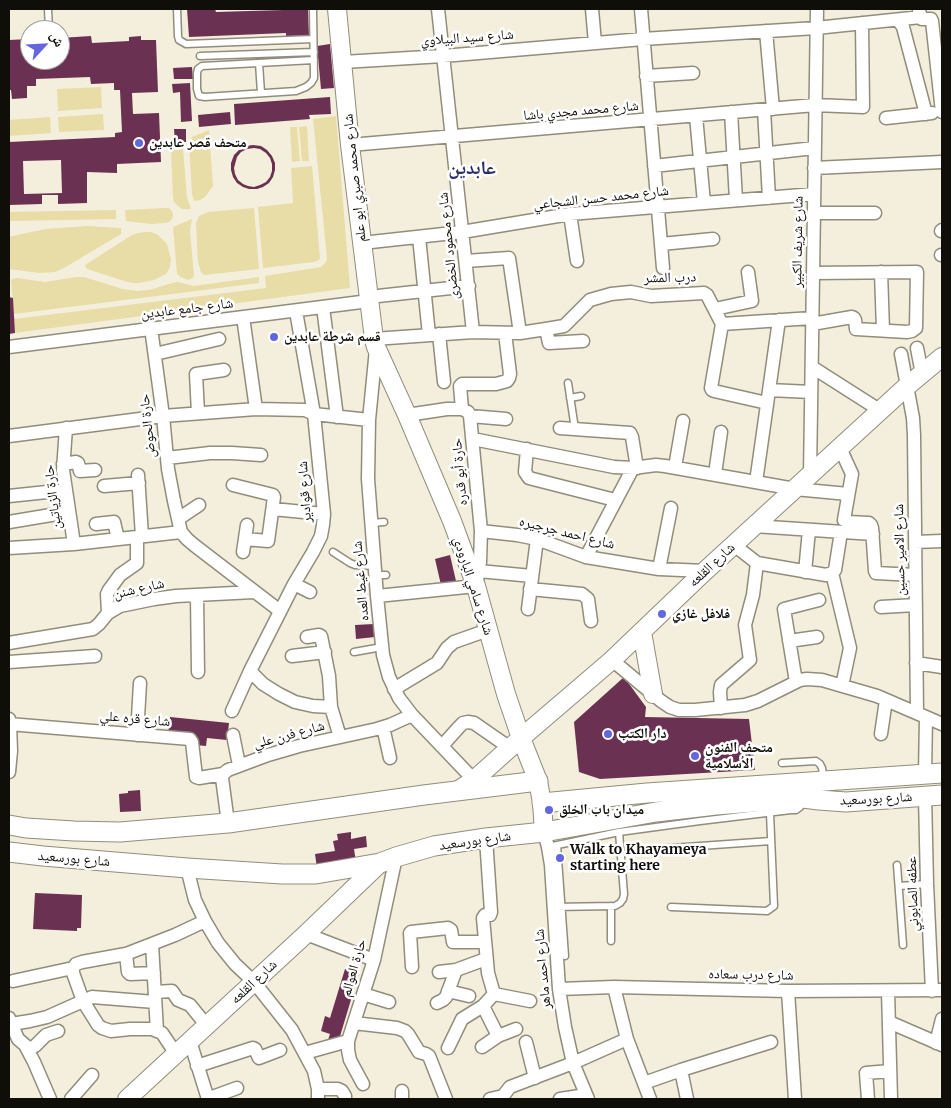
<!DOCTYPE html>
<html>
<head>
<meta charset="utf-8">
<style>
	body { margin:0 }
	#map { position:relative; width:951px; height:1108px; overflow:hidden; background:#f4efdd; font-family:Merriweather,"Noto Naskh Arabic",serif }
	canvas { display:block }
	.frame { position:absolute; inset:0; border:10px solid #100e08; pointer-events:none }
	.north { position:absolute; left:20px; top:20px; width:50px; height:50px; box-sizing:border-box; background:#fff; border:1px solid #9f9f9c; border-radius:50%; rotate:65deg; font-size:14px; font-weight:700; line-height:20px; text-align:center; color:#100e08 }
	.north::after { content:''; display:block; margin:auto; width:18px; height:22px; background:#6366df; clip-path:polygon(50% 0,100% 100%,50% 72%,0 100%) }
</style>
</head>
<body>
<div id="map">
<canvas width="951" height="1108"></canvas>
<div class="frame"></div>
<div class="north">ش</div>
</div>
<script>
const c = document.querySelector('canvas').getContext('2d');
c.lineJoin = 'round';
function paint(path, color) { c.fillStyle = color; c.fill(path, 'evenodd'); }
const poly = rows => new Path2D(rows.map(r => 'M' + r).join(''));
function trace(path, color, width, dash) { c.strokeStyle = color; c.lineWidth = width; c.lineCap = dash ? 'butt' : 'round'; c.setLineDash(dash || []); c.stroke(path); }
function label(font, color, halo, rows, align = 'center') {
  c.font = font + ' Merriweather,"Noto Naskh Arabic",serif'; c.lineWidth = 5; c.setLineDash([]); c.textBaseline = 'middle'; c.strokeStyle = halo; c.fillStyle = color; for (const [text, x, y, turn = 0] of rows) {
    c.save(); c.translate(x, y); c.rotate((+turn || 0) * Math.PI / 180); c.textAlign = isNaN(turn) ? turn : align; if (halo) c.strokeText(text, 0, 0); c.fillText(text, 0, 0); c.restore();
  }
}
paint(poly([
	[101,87,102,108,58,111,57,89],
	[103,114,104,130,59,132,58,117],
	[336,116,350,288,15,333,14,319,266,288,265,276,321,267,326,262,327,258,313,119],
	[50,117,51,133,9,136,9,120],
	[307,126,309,161,302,161,299,127],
	[290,127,297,127,300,161,292,162],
	[209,130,213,186,205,197,200,200,194,201,192,194,189,144,192,137],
	[183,149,187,198,191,209,182,209,178,206,174,202,173,198,171,150],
	[312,166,320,258,319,260,314,262,263,268,258,207,293,203,291,168],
	[165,208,169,208,172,211,173,215,172,219,169,222,165,223,151,224,126,221,125,210],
	[254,208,259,269,204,275,201,272,198,262,196,223,199,216,208,212],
	[116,210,116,219,9,221,9,212],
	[192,219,190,231,194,275,193,278,188,280,181,277,177,274,173,227],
	[87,226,121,228,121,234,64,268,55,272,39,273,9,269,9,237,26,233,46,229],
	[145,232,151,232,158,235,167,244,171,259,170,267,166,274,154,280,139,283,133,283,124,281,87,269,85,265,132,235,138,233],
	[76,277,84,277,123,289,137,291,149,290,172,283,178,282,194,286,259,277,259,283,14,314,11,281,12,279,17,278,45,282]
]), '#e8dca7');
paint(poly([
	[187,9,215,9,216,12,283,10,283,9,308,9,309,36,286,36,286,33,189,37],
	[91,36,92,43,129,41,129,37,141,36,141,40,156,40,158,92,132,93,133,114,159,113,161,162,117,164,117,173,87,172,87,203,58,204,58,195,42,195,42,204,9,205,9,142,115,137,115,133,122,132,120,90,114,90,114,83,91,84,90,77,36,79,36,86,27,86,27,98,12,99,11,90,9,90,9,40,30,39,30,60,60,60,60,38],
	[61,160,62,193,24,194,23,161],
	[330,44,334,88,321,89,317,46],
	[192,67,193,79,174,79,173,68],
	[190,83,192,121,181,122,180,92,173,93,172,84],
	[330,97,331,114,309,115,310,119,235,125,234,104],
	[230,112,231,124,199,127,198,115],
	[174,129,186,129,186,142,175,142],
	[253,145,261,146,267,150,272,156,275,163,275,170,273,177,269,183,263,187,257,189,249,189,243,187,237,183,233,177,231,170,231,163,234,155,239,150,246,146],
	[254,148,260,149,266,153,270,158,272,164,272,171,270,177,266,182,260,185,254,187,248,186,243,184,238,180,235,174,234,168,237,157,241,152,247,149],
	[9,297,13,298,15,333,9,334],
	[450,555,456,581,441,585,435,559],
	[374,624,375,637,356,639,355,625],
	[624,677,646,707,645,717,749,719,755,770,600,779,579,772,574,722],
	[170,717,229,723,227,740,207,738,206,746,173,743,168,733],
	[140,790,141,811,120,812,119,794,128,793,128,791],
	[351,832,351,839,366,836,367,847,354,849,356,862,317,868,315,854,335,851,333,841,338,840,337,834],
	[35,893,82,895,81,928,77,928,77,931,33,929],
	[345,969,359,973,338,1043,328,1040,330,1034,321,1031,325,1016,330,1018]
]), '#6b3152');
const lane = poly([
	[48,9,49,30],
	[177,9,178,36,179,40,186,44,313,39],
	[313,9,314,78,311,83,306,87,296,91,205,97,199,96,197,89,197,73,198,69,202,66,314,60],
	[200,56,314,52],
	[259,63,261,93],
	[568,383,575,429],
	[570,398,581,396],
	[371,523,384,522],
	[333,552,350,563,355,565,375,566],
	[375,575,386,575],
	[354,652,382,647],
	[782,763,816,761,820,764,822,768,824,780],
	[557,845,565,956],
	[548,847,619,832,700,821,791,810,796,810,800,807,803,803],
	[643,850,771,841],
	[897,865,903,945],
	[899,886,927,884],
	[553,907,615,906,620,903,623,899,624,894,619,832],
	[671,907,767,911,774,906,770,813],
	[611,941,611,906]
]);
const street = poly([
	[438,9,473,332],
	[592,9,595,43],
	[641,9,663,268],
	[919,11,922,19,931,19,932,21,942,112],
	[898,20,903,27,926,114],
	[766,31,773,109],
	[343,62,443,56,643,39,816,28,921,17],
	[646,76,693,73],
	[764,110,769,198],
	[731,112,736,200],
	[696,116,704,203],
	[886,118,932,113],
	[350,145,815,105,863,107,862,23],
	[654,166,814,148],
	[814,168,942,162],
	[814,213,875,213],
	[570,214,577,261],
	[941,231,942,230],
	[419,237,429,335],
	[362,243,462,232,570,214,814,194],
	[661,244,713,239],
	[941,255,942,255],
	[466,261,509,258,520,333],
	[881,272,883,330],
	[369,297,469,286],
	[323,307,337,417],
	[715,309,752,301,748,272],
	[243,317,256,409],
	[722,324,812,318],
	[812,324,852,317,854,318,855,320,856,329,907,332,912,331,916,328,917,272,813,273],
	[151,328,163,416,168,469,174,501,181,532,187,539,194,545,280,611],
	[546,329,549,343,583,341],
	[439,334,444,382],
	[374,339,473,332,520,333,546,329,564,326,590,300,611,294,631,292,651,296,704,293,707,295,722,324,711,388,712,390,714,391,767,403],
	[9,347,369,301],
	[917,348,922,374],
	[376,349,369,420,368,479,377,596,383,655,389,677,399,698,412,715,474,780],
	[155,354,219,339],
	[901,354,913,418,914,435,917,713],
	[812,367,881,411],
	[769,390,811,392],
	[462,409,460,386,462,384,496,384,507,381,509,378,510,374,505,333],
	[198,413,196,374,224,370],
	[407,415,447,409,462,409,468,412,470,416,506,419],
	[66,428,63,470,74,544,181,532],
	[560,428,630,433,632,437,637,468],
	[9,436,163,416,256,409,305,410,314,414,369,420],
	[473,439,614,467,633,468,656,465,665,466,795,489,848,494],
	[840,448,852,474,844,520,848,522,869,523,871,525,872,528,875,571,876,573,915,575],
	[527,449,525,472,529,478,615,500],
	[167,458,210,453,232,453,261,455],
	[63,464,76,462,78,463,80,471,95,470],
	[675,467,683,421],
	[715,474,721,432],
	[138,475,142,536],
	[810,475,817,9],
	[756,482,779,320],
	[233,485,273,495,274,497,268,541,245,539],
	[104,486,139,483],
	[9,496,66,490],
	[273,509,324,514],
	[178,519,199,505],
	[9,522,69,512],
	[96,524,114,522,118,539],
	[754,526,873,534],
	[481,531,517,535,537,539,586,557,659,569,705,571],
	[915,542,942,541],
	[734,545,757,563,826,575,832,573,835,570,841,532],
	[9,548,74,544],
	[243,552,247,525],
	[586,557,633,468],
	[659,569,671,508],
	[479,571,532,576],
	[805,572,809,530],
	[832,573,850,648,842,686],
	[294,584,310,592],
	[530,589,582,594,588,599,591,621],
	[197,595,198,672],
	[377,596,476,586,480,562,481,531,470,416],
	[881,607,916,605],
	[528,609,537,539],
	[108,613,107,594,109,590,120,575,137,563,137,537],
	[307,637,319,635,321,636,329,676,331,707,340,737],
	[789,641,817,637],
	[9,643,93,629,99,624,108,613,120,606,154,599,176,596,254,592],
	[292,656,325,652],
	[612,660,661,701,670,707,679,710,695,710,745,705,758,701,800,680,807,679,822,680,877,696,942,724],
	[9,662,95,656],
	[916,663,942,667],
	[250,671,263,684,279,694,295,702,313,706,331,707],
	[796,682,784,609,819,600],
	[394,689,437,663,447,648,454,642,488,630],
	[721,708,720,692,721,685,750,660,745,625,753,595,757,563],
	[232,711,250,671,294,584,313,552,321,536,323,525,324,514,314,414,296,311],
	[9,719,10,724,11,751,9,772],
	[9,724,190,739,192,742,196,777,199,778,223,774],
	[383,727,390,758],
	[881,734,886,700],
	[137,735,140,683],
	[233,735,239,765],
	[442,746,459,727,463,723,468,722,474,723,510,748],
	[925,774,926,717],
	[925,796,927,884,932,991],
	[228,823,222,778,223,774,228,770,268,755,299,746,377,729,390,725,412,715],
	[544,832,548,847,551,865,559,989,565,1027,573,1063,588,1099],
	[486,838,491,912,490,915,485,915,483,918,488,973,494,994],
	[187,868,195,900,205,921,218,943,235,964,254,982,292,1030,314,1071,318,1089,318,1099],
	[306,934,374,960],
	[152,944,157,1031],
	[126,954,128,972,130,974,154,973],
	[412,967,410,933,411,932,448,928,451,930,453,942,485,942],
	[73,968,73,973,83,1001,98,1025,102,1028,111,1031,130,1029,152,1029,162,1033,176,1054],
	[73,968,76,964,82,962,126,954,175,935,205,921],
	[439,972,456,970,486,959],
	[13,981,73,968],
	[614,987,627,1039,650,1099],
	[559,989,614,987,788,991,942,990],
	[448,991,469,996],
	[788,991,795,1099],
	[888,991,891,1099],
	[155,992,172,991,178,1000,190,1005,207,1026],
	[363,994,389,1002],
	[437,1003,443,1000,446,997,456,970],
	[483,1006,498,1036],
	[9,1018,18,1039,25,1045,34,1062,50,1099],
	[889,1022,942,1045],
	[354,1023,397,1028,405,1031,408,1034,419,1052,426,1054,429,1056,446,1099],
	[11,1024,30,1021,47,1017,92,997,155,1002],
	[190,1041,208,1099],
	[526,1042,535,1078],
	[936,1043,942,1019],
	[482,1047,498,1036,516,1029],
	[448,1048,462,1019,483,1006,494,994,530,1001],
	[27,1049,35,1046,46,1035,58,1031],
	[305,1053,348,1041],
	[197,1066,253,1048,255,1049,259,1058,280,1050],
	[681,1070,687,1099],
	[644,1083,681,1070,771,1042],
	[363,1084,350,1060,348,1050,348,1041,374,960,396,857],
	[318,1089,338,1089,342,1091,345,1096,345,1099],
	[71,1099,92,1075],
	[207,1099,237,1088],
	[402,1099,402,1091],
	[490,1099,503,1096,510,1087,573,1063,627,1039],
	[560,1099,586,1095],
	[868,1099,866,1073,890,1071]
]);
const secondary = poly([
	[337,9,350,145,374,339,376,347,407,415,452,521,476,586,506,694,521,738,538,781,542,803,544,832],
	[642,632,653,694],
	[457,791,474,780,521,738,612,660,705,571,906,387,942,357],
	[127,1099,306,934,380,863]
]);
const primary = poly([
	[542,803,647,793,942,773],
	[9,825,26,828,74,831,120,832,228,823,424,795,538,781],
	[9,852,43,856,187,868,282,874,316,874,380,863,396,857,434,846,486,838,544,832,656,812,716,805,803,798,819,800,846,802,942,795]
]);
trace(lane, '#918d7c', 9);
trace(street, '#918d7c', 15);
trace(secondary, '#918d7c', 20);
trace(primary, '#918d7c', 21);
trace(lane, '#fff', 6);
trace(street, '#fff', 12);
trace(secondary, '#fff', 18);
trace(primary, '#fff', 19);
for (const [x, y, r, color] of [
	[139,143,5,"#6366df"],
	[274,337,5,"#6366df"],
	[662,614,5,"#6366df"],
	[608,734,5,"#6366df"],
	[695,756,5,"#6366df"],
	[549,810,5,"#6366df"],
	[560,858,5,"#6366df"]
]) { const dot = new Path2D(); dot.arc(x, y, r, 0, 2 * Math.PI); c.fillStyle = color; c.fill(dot); trace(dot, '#fff', 2); }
label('14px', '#100e08', '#fff', [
	["شارع سيد البيلاوي",467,38,-4],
	["شارع محمد مجدي باشا",581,111,-5],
	["شارع محمد صبري ابو علم",355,178,-96],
	["شارع محمد حسن الشجاعي",601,198,-6],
	["شارع شريف الكبير",798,242,-89],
	["شارع محمود الخضرى",449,246,-96],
	["درب المشر",670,278,-1],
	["شارع جامع عابدين",187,309,-7],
	["حارة الحوض",148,426,-96],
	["حارة أبو قدره",460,472,-95],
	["شارع قوادير",305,492,-94],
	["حارة الزياتين",53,497,-97],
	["شارع احمد جرجيره",567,533,14],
	["شارع الامير حسين",900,550,-91],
	["شارع القلعه",712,565,-43],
	["شارع غيط العده",361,581,-95],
	["شارع سامي البارودي",473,586,72],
	["شارع شنن",139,589,-13],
	["شارع قره علي",135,719,5],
	["شارع فرن علي",289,735,-15],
	["شارع بورسعيد",876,799,-3],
	["شارع بورسعيد",475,841,-8],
	["شارع بورسعيد",74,859,5],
	["عطفه الصابوني",913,894,-92],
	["حارة العوالم",354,968,-74],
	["شارع احمد ماهر",543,969,-95],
	["شارع درب سعاده",751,975,1],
	["شارع القلعه",254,982,-43]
]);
label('bold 14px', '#100e08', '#fff', [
	["متحف قصر عابدين",149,143],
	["قسم شرطة عابدين",284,337],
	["فلافل غازي",672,614],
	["دار الكتب",618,734],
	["متحف الفنون",705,748],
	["الأسلامية",705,764],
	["ميدان باب الخلق",559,810],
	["Walk to Khayameya",570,850],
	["starting here",570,866]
], 'left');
label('bold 19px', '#2b2d67', '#fff', [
	["عابدين",472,169]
]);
</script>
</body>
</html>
